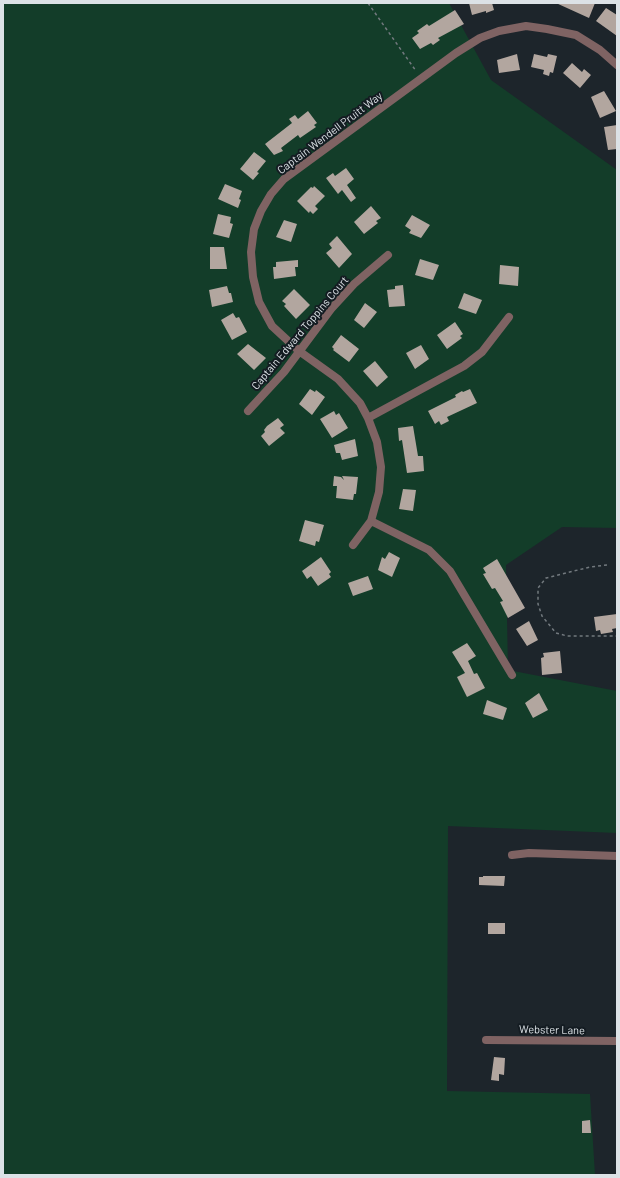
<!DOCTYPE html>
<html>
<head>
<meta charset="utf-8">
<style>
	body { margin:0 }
	#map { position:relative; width:620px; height:1178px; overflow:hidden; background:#1d252b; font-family:Barlow,sans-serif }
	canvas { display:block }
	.frame { position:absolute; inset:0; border:4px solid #dce2e6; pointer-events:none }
</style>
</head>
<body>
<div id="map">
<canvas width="620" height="1178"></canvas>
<div class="frame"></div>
</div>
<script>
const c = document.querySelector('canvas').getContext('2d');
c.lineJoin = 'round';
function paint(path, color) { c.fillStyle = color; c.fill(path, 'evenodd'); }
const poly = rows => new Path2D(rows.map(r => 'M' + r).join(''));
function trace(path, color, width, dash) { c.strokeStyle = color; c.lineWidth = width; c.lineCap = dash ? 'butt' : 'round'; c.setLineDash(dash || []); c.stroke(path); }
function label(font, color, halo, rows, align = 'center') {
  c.font = font + ' Barlow,sans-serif'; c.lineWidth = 4; c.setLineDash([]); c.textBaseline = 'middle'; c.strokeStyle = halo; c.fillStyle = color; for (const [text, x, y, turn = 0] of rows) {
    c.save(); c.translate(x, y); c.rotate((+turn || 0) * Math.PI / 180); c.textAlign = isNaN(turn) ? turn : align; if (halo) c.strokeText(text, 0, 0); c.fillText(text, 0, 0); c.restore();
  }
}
paint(poly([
	[3,3,449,3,491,80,617,170,617,528,562,527,506,565,508,670,617,691,617,833,448,826,447,1091,590,1094,595,1175,3,1175]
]), '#133d29');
paint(poly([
	[469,3,492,3,494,10,486,13,486,11,472,15],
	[556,3,595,3,589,18],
	[606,8,617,15,617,36,596,21],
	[455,10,464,24,438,38,440,40,433,45,431,43,420,49,412,38,419,33,417,31,427,24,429,26],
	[517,54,520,70,499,73,497,60],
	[534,54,547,57,548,54,557,56,553,73,550,72,549,76,543,74,544,70,531,67],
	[572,63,582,72,584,69,591,75,580,88,563,73],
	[604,91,616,111,600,118,591,97],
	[308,111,317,123,314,125,316,127,300,138,298,135,281,148,283,151,274,155,265,144,292,123,289,119,295,115,298,119],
	[617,125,617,149,608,150,604,127],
	[254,152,266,161,257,172,259,173,253,180,240,169],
	[346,168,354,179,347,185,356,198,351,202,342,190,338,194,326,178,333,173,335,176],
	[225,184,242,191,239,199,241,200,238,208,218,199],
	[314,186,325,196,315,206,318,209,313,214,310,211,309,213,297,201,311,187,313,188],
	[371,206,381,218,376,221,378,223,364,234,354,222],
	[218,214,231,217,230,223,233,224,229,238,213,234],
	[412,215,430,225,421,238,409,233,411,230,405,226],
	[284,220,297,224,291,242,276,237],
	[337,236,352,254,339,268,326,253,332,248,329,244],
	[210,247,224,247,227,269,210,269],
	[420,259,439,265,433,280,415,275],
	[298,260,298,267,295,267,296,276,274,279,273,267,276,267,276,262],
	[500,265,519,267,518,286,499,284],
	[403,285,405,306,389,307,387,290,395,289,395,286],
	[227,286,229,293,231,293,233,302,212,307,209,290],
	[294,289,310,305,296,319,284,306,286,304,282,301],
	[464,293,482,300,476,314,458,308],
	[365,303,377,312,364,328,354,320],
	[233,313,236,318,239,317,247,332,232,340,221,320],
	[455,322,463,334,460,336,462,338,447,349,437,335],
	[341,335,359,349,349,362,333,350,334,349,332,347],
	[248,344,266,358,254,370,237,354],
	[421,345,429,359,415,369,406,353],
	[375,361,388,377,377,387,363,371],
	[310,389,315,392,316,390,325,397,312,415,299,404],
	[470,389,477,403,447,417,449,421,441,425,439,421,435,424,428,411,456,397,455,395,462,391,463,392],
	[334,411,336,415,339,413,348,428,332,438,320,419],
	[278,418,284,425,280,428,285,433,269,446,261,436,265,432,264,430,267,426],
	[413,426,418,456,423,456,424,471,407,473,402,440,399,441,398,428],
	[355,439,358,456,342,460,340,453,336,453,334,445],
	[334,476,341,477,344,480,342,476,358,477,356,494,354,494,353,500,336,498,337,486,333,486],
	[403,489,416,490,413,511,399,509],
	[305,520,324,525,319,542,316,541,315,546,299,541],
	[389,552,400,558,392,577,378,570,382,557,385,559],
	[321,557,331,572,329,574,331,577,318,586,311,576,307,579,302,571],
	[497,559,525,608,508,618,500,602,503,601,495,588,492,589,483,574,486,573,483,568],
	[368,576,373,589,353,596,348,583],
	[617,614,617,628,612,629,613,632,601,634,600,630,596,631,594,617],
	[529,621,538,640,527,646,516,629],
	[467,643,476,656,468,661,474,674,477,673,485,688,467,697,457,677,465,673,452,652],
	[560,651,562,673,542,675,541,658,544,657,543,653],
	[539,693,548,710,533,718,525,703],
	[487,700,507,708,503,720,483,714],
	[483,876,505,876,504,886,479,885,479,877,483,877],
	[488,923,505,923,505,934,488,934],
	[494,1057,505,1058,504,1075,499,1074,499,1081,491,1080],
	[590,1120,591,1133,582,1133,582,1121]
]), '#b2a69f');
trace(poly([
	[368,3,416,71],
	[607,565,590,567,546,578,538,588,538,604,542,616,556,633,567,636,617,636]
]), '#72797e', 1.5, [3, 3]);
trace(poly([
	[248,411,284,372,331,309,354,284,388,255],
	[368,418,464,366,482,352,509,317],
	[371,521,429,550,450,571,512,675],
	[353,545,371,521,379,492,381,467,377,442,368,418,360,403,338,379,299,351,272,326,259,302,253,277,251,252,254,229,261,211,271,194,284,179,456,53,480,38,499,31,526,26,547,29,576,35,600,50,617,65],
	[512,855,529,853,617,856],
	[486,1040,617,1041]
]), '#7f6363', 8);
label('11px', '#dce2e6', '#141c22', [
	["Captain Wendell Pruitt Way",330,133,-37],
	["Captain Edward Toppins Court",300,333,-50],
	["Webster Lane",552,1030,1]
]);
</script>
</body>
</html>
